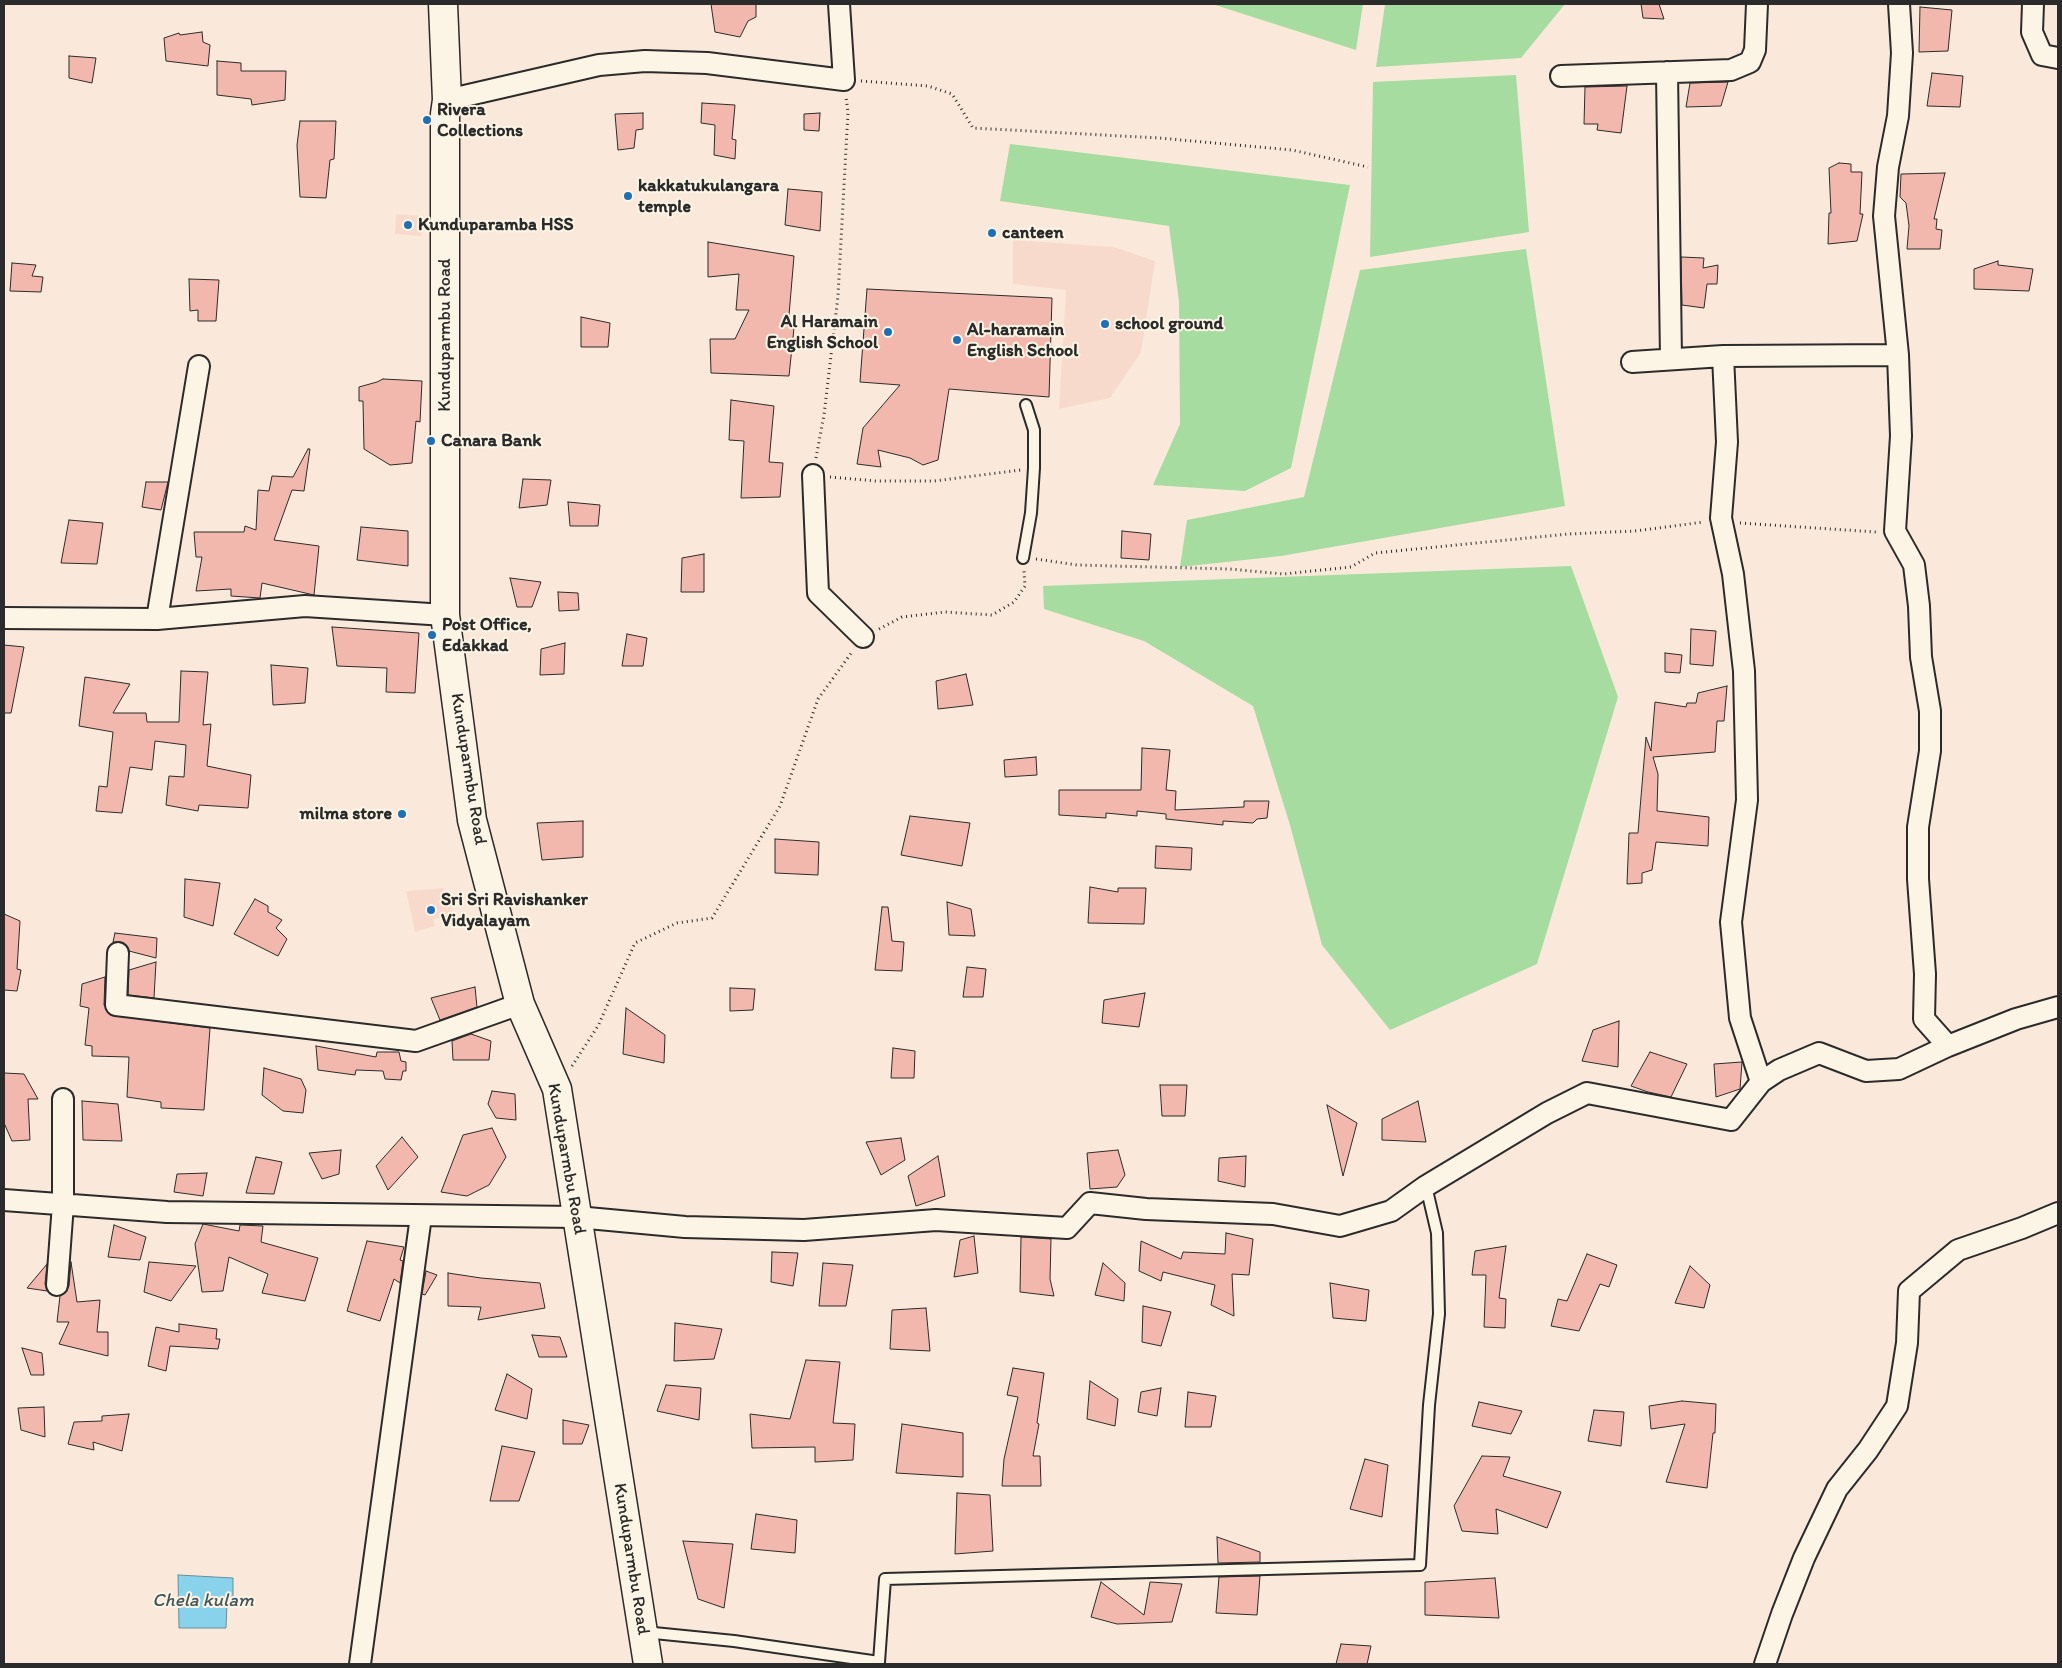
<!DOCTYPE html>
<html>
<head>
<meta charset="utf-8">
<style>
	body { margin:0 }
	#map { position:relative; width:2062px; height:1668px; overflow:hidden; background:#fae9da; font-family:Itim,sans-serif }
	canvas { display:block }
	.frame { position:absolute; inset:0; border:5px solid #2b2b2b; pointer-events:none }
</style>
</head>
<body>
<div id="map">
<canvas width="2062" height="1668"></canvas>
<div class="frame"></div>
</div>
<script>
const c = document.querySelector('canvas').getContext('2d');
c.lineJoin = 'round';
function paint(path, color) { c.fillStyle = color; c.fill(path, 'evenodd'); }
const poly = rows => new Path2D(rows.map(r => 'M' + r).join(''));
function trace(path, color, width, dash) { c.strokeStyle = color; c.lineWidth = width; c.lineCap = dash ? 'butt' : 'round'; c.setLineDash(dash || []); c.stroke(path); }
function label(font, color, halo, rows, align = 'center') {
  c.font = font + ' Itim,sans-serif'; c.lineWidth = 4; c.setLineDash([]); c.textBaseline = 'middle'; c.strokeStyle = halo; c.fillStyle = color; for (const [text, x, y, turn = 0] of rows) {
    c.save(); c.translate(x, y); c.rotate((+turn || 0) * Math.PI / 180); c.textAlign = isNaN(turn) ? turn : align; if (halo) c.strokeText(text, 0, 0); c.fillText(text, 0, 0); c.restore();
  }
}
paint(poly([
	[396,214,422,216,421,236,395,234],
	[1013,240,1114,247,1155,261,1141,352,1110,398,1059,409,1066,290,1013,284],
	[444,888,446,903,451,904,452,916,433,919,435,926,415,932,406,891]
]), '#f8dacc');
paint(poly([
	[1212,4,1363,4,1356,50],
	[1385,4,1565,4,1521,58,1376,67],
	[1516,75,1529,232,1370,257,1373,82],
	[1010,144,1350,185,1291,468,1245,491,1153,485,1180,424,1179,301,1169,226,1000,201],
	[1526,249,1565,506,1281,556,1180,567,1187,520,1304,497,1360,270],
	[1571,566,1618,697,1537,964,1390,1030,1322,945,1290,825,1253,706,1144,641,1044,609,1043,586]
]), '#a6dca0');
const water = poly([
	[178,1575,233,1578,233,1603,227,1603,226,1628,179,1628,178,1575]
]);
paint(water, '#89d2eb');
trace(water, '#638f9e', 1);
const building = poly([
	[711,4,756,4,756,17,748,21,740,37,715,32,711,4],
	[1641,4,1659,4,1664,19,1643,18,1641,4],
	[1920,7,1952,10,1948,51,1919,52,1920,7],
	[202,32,203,42,210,45,208,66,166,61,164,38,179,33,180,35,202,32],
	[69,56,96,58,92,83,69,78,69,56],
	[217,61,241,63,241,71,286,71,285,100,252,105,251,99,217,95,217,61],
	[1932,73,1963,76,1960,107,1927,106,1932,73],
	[1728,82,1721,106,1686,107,1690,83,1728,82],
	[1627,86,1621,133,1597,130,1598,124,1584,124,1585,87,1627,86],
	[702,103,735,105,732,139,736,140,735,159,714,155,715,125,701,123,702,103],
	[643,113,643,129,636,130,634,148,618,150,615,114,643,113],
	[820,113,819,131,804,130,804,114,820,113],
	[300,121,336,121,334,159,330,160,326,198,300,197,297,145,300,121],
	[1839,163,1851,164,1851,172,1862,172,1860,214,1863,214,1857,241,1828,244,1829,213,1831,213,1829,168,1839,163],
	[1945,173,1934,219,1937,219,1936,229,1942,230,1940,249,1907,249,1909,226,1906,203,1900,197,1901,174,1945,173],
	[788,189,822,192,820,231,785,225,788,189],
	[708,242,794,256,788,327,794,328,789,376,711,373,710,339,735,339,749,310,736,310,739,274,708,277,708,242],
	[1681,257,1704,258,1703,268,1718,265,1717,284,1707,284,1704,308,1682,305,1681,257],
	[1998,261,1998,265,2033,269,2029,291,1974,289,1974,269,1998,261],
	[12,263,36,265,32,276,43,277,41,292,10,291,12,263],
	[189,279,219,280,216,321,198,321,198,310,190,311,189,279],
	[867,289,1052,298,1049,397,949,389,938,460,923,465,910,458,878,450,881,467,857,464,863,428,900,385,860,382,867,289],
	[581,317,610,323,608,347,581,347,581,317],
	[383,379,422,381,420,422,416,421,412,463,390,465,364,449,363,401,359,401,359,387,377,382,383,379],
	[731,400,774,406,769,462,783,463,780,497,741,498,744,441,729,440,731,400],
	[308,449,310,449,304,491,292,490,274,540,319,546,314,595,262,583,260,598,231,596,231,589,196,591,202,557,196,557,194,532,244,532,245,526,256,530,258,490,269,491,272,476,293,477,308,449],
	[523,479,551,480,547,505,519,508,523,479],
	[146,482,168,482,161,510,142,507,146,482],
	[568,502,600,505,598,526,570,526,568,502],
	[69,520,103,523,97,564,61,563,69,520],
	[361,527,408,531,408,566,357,560,361,527],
	[1122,531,1151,534,1149,560,1121,558,1122,531],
	[704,554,704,592,681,592,682,558,704,554],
	[510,578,541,582,532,607,517,607,510,578],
	[558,592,578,593,579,610,559,611,558,592],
	[332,627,419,633,415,693,386,692,387,668,337,666,332,627],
	[1691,629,1716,631,1713,666,1690,664,1691,629],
	[627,634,647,638,643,666,622,666,627,634],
	[565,643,564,674,540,675,541,649,565,643],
	[4,645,24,647,11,713,4,713,4,645],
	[1665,653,1682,655,1680,673,1665,672,1665,653],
	[271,665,308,668,305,703,273,705,271,665],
	[181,671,208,672,203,725,211,724,207,766,251,775,248,808,199,805,198,811,166,805,169,776,184,777,186,745,155,741,152,770,130,767,122,813,96,811,99,786,107,787,113,732,79,726,85,677,130,684,113,713,146,713,147,722,179,722,181,671],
	[966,674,973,705,938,709,936,681,966,674],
	[1727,686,1724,721,1717,721,1715,752,1653,757,1658,774,1657,811,1709,817,1708,846,1656,842,1652,870,1642,873,1642,883,1627,884,1629,833,1638,833,1646,737,1651,751,1655,702,1686,707,1687,703,1696,703,1698,693,1727,686],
	[1142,748,1170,750,1166,790,1176,791,1175,810,1244,807,1244,801,1269,801,1267,818,1257,819,1253,823,1223,821,1223,825,1166,819,1166,814,1137,811,1137,816,1106,813,1106,818,1059,815,1059,790,1141,790,1142,748],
	[1036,757,1037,775,1005,777,1004,760,1036,757],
	[910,816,970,823,962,866,901,855,910,816],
	[583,821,583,857,542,860,537,823,583,821],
	[775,839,819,842,818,875,775,873,775,839],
	[1156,846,1192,848,1191,870,1155,868,1156,846],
	[185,879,220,883,213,926,184,917,185,879],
	[1090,887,1118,892,1118,888,1146,888,1144,924,1088,923,1090,887],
	[255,899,268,906,268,912,282,920,276,928,287,939,278,956,234,934,255,899],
	[947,902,971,909,975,936,949,935,947,902],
	[882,907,888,907,892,941,904,942,902,971,875,970,882,907],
	[4,914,20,921,17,969,21,970,17,991,4,990,4,914],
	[115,933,157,938,156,958,129,951,124,943,113,942,115,933],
	[156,962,154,998,128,995,129,970,156,962],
	[967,967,986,969,983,997,963,997,967,967],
	[105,977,104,1005,110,1015,210,1028,204,1110,161,1108,161,1102,127,1097,129,1057,92,1056,92,1046,85,1045,89,1008,80,1006,82,984,105,977],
	[475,987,477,1007,440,1020,431,998,475,987],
	[730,988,755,989,753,1010,730,1011,730,988],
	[1145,993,1139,1027,1102,1023,1104,1000,1145,993],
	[626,1008,665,1035,664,1063,623,1054,626,1008],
	[1619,1021,1618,1067,1582,1061,1593,1030,1619,1021],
	[471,1034,491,1041,489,1060,453,1060,452,1041,471,1034],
	[316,1046,376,1057,377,1052,399,1052,401,1061,406,1062,406,1071,403,1071,401,1080,385,1079,383,1071,356,1070,355,1075,318,1070,316,1046],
	[893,1048,915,1051,914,1078,891,1078,893,1048],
	[1650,1052,1687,1064,1671,1097,1648,1092,1631,1086,1650,1052],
	[1742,1062,1740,1089,1716,1097,1714,1064,1742,1062],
	[264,1068,301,1079,306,1090,303,1113,283,1111,262,1095,264,1068],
	[4,1073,24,1074,38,1099,28,1099,30,1140,12,1141,4,1123,4,1073],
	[1160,1085,1187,1085,1185,1116,1162,1116,1160,1085],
	[492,1091,515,1094,516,1120,496,1118,488,1104,492,1091],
	[82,1101,118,1104,122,1141,83,1140,82,1101],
	[1418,1101,1426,1142,1382,1140,1382,1119,1418,1101],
	[1327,1105,1357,1123,1343,1176,1327,1105],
	[492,1128,506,1157,489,1185,467,1196,441,1192,463,1135,492,1128],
	[402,1137,418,1157,388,1190,376,1166,402,1137],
	[901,1138,905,1160,881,1175,866,1142,901,1138],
	[341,1150,339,1174,322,1179,309,1153,341,1150],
	[1118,1150,1125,1175,1117,1187,1090,1189,1087,1153,1118,1150],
	[938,1156,945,1196,916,1206,908,1176,938,1156],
	[1246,1156,1245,1187,1218,1181,1219,1158,1246,1156],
	[256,1157,282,1162,274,1194,246,1193,256,1157],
	[207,1173,203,1196,174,1192,177,1174,207,1173],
	[203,1224,239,1231,240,1225,263,1226,261,1242,318,1258,305,1301,262,1293,268,1274,229,1257,223,1291,202,1292,195,1244,203,1224],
	[114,1225,146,1237,140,1260,108,1257,114,1225],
	[1226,1233,1253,1239,1249,1275,1232,1274,1234,1316,1211,1305,1215,1285,1163,1272,1161,1281,1139,1271,1141,1241,1181,1259,1183,1252,1225,1254,1226,1233],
	[974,1236,978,1273,954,1277,960,1240,974,1236],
	[1021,1237,1051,1239,1050,1279,1054,1296,1020,1292,1021,1237],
	[367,1241,404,1247,400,1260,403,1261,400,1283,394,1279,380,1321,347,1311,367,1241],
	[1506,1246,1499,1298,1506,1299,1505,1328,1484,1327,1486,1275,1472,1275,1475,1251,1506,1246],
	[772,1252,798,1253,793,1286,771,1282,772,1252],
	[1587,1254,1617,1265,1609,1287,1600,1284,1579,1331,1551,1326,1558,1299,1567,1301,1587,1254],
	[71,1262,77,1302,100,1300,97,1332,108,1332,108,1356,59,1344,69,1322,57,1322,60,1296,66,1292,69,1286,71,1262],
	[149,1262,196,1266,171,1301,144,1292,149,1262],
	[823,1263,853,1265,846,1306,819,1306,823,1263],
	[1103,1263,1125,1283,1124,1301,1095,1295,1103,1263],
	[47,1264,45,1284,47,1291,27,1288,47,1264],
	[1690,1266,1710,1285,1704,1308,1675,1303,1690,1266],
	[426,1271,437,1275,425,1295,422,1294,426,1271],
	[448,1273,481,1278,540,1283,545,1308,478,1320,481,1307,448,1306,448,1273],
	[1330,1283,1369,1290,1366,1321,1333,1318,1330,1283],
	[1143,1306,1171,1312,1161,1346,1142,1342,1143,1306],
	[926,1308,930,1351,890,1349,892,1310,926,1308],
	[675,1323,722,1329,714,1359,674,1361,675,1323],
	[179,1324,217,1329,216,1339,220,1339,218,1349,170,1346,166,1371,148,1366,156,1327,179,1332,179,1324],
	[532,1335,560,1337,567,1357,539,1357,532,1335],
	[22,1348,42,1353,44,1375,31,1375,22,1348],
	[806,1360,840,1362,833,1423,855,1424,853,1460,815,1462,815,1447,752,1448,750,1414,790,1419,806,1360],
	[1013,1368,1044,1373,1037,1423,1039,1424,1033,1456,1040,1456,1041,1486,1002,1486,1004,1459,1018,1397,1007,1395,1013,1368],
	[507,1374,532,1389,527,1419,495,1410,507,1374],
	[1090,1381,1118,1399,1115,1426,1087,1419,1090,1381],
	[666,1385,701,1388,699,1420,657,1411,666,1385],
	[1161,1388,1157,1416,1138,1412,1141,1392,1161,1388],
	[1188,1392,1216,1396,1211,1427,1185,1427,1188,1392],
	[1682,1401,1716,1404,1715,1433,1713,1433,1707,1488,1666,1482,1685,1424,1651,1429,1649,1406,1682,1401],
	[1479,1402,1522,1411,1511,1434,1472,1426,1479,1402],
	[44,1407,45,1437,21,1430,18,1408,44,1407],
	[1594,1410,1624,1412,1621,1446,1588,1441,1594,1410],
	[129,1414,122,1451,93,1442,94,1450,68,1444,74,1422,102,1421,102,1416,129,1414],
	[563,1420,589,1425,582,1444,563,1444,563,1420],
	[902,1424,963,1433,963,1477,896,1473,902,1424],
	[502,1446,535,1452,519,1501,490,1501,502,1446],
	[1482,1456,1510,1457,1503,1476,1561,1492,1547,1528,1496,1509,1498,1534,1462,1531,1454,1506,1482,1456],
	[1365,1459,1388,1465,1382,1517,1350,1509,1365,1459],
	[957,1493,990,1495,993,1551,955,1554,957,1493],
	[756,1514,797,1520,795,1553,751,1549,756,1514],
	[1217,1537,1260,1552,1260,1562,1218,1563,1217,1537],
	[683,1541,733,1544,724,1608,698,1599,683,1541],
	[1260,1576,1257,1615,1216,1613,1219,1577,1260,1576],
	[1495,1578,1499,1618,1425,1615,1425,1582,1495,1578],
	[1101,1582,1144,1615,1150,1582,1182,1584,1172,1622,1117,1624,1091,1617,1101,1582],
	[1341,1644,1371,1646,1367,1664,1336,1664,1341,1644]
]);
paint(building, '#f2b8ad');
trace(building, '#2b2b2b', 1);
const lane = poly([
	[1023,558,1031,513,1034,468,1034,430,1026,405],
	[644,1632,734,1641,879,1662,885,1579,1420,1565,1429,1405,1439,1314,1437,1233,1426,1186]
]);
const street = poly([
	[1899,4,1902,53,1898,116,1888,167,1884,216,1898,355,1901,436,1895,531,1914,565,1919,606,1921,657,1930,711,1930,751,1918,827,1918,879,1925,974,1924,1019,1948,1046,2016,1019,2058,1007],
	[2033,4,2032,32,2042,55,2058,58],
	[1667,72,1671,359],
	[1561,76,1731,70,1750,62,1755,50,1757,4],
	[447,100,599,65,645,61,707,63,844,80,839,4],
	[1723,356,1898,355],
	[1632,362,1723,356,1727,442,1721,518,1733,574,1744,671,1747,800,1731,922,1740,1018,1761,1082],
	[813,475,818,593,863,637],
	[4,618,157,619,305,606,445,615],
	[157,619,199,366],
	[118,953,116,1005,416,1041,520,1004],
	[4,1200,167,1212,577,1217,685,1227,804,1230,936,1220,1067,1228,1090,1203,1146,1209,1273,1214,1340,1226,1391,1211,1426,1186,1547,1113,1587,1093,1731,1120,1761,1082,1779,1070,1819,1053,1866,1071,1899,1069,1948,1046],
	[57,1285,63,1204,63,1099],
	[360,1664,421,1216],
	[1765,1664,1782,1614,1804,1558,1837,1489,1868,1450,1897,1406,1907,1343,1909,1291,1958,1250,2022,1228,2058,1213]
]);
const secondary = poly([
	[443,4,447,100,445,114,445,615,472,820,520,1004,557,1089,648,1664]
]);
trace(lane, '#2b2b2b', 14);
trace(street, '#2b2b2b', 24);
trace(secondary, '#2b2b2b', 31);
trace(poly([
	[861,81,928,86,952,94,973,128,1159,138,1292,150,1368,167],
	[816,458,824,415,838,296,848,112,846,97],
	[830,477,876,481,934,481,1021,470],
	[1740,523,1876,532],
	[1036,559,1077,565,1230,569,1283,574,1351,567,1375,553,1568,534,1635,531,1704,522],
	[879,629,902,617,945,612,992,615,1014,602,1025,586,1024,571],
	[572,1066,598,1026,635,943,677,923,712,918,780,806,818,699,852,652]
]), '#2b2b2b', 3, [1, 4]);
trace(lane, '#fcf5e5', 10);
trace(street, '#fcf5e5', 20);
trace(secondary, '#fcf5e5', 28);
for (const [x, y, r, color] of [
	[427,120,5,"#1f6fb2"],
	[628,196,5,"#1f6fb2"],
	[408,225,5,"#1f6fb2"],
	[992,233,5,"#1f6fb2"],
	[1105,324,5,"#1f6fb2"],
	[888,332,5,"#1f6fb2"],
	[957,340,5,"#1f6fb2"],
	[431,441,5,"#1f6fb2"],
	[432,635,5,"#1f6fb2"],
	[402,814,5,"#1f6fb2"],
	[431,910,5,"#1f6fb2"]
]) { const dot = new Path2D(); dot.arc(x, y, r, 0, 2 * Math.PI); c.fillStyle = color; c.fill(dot); trace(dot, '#fcf5e5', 2); }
label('bold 18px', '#2b2b2b', '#fcf5e5', [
	["Rivera",437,110],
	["Collections",437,131],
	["kakkatukulangara",638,186],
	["temple",638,207],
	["Kunduparamba HSS",418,225],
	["canteen",1002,233],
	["Al Haramain",878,322,"right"],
	["English School",878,343,"right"],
	["school ground",1115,324],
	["Al-haramain",967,330],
	["English School",967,351],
	["Canara Bank",441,441],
	["Post Office,",442,625],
	["Edakkad",442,646],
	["milma store",392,814,"right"],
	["Sri Sri Ravishanker",441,900],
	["Vidyalayam",441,921]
], 'left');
label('18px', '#2b2b2b', '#fcf5e5', [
	["Kunduparmbu Road",445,335,-90],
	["Kunduparmbu Road",468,769,81],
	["Kunduparmbu Road",566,1159,80],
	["Kunduparmbu Road",631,1559,81]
]);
label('italic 19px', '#42555b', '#fcf5e5', [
	["Chela kulam",203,1601]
]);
</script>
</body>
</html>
